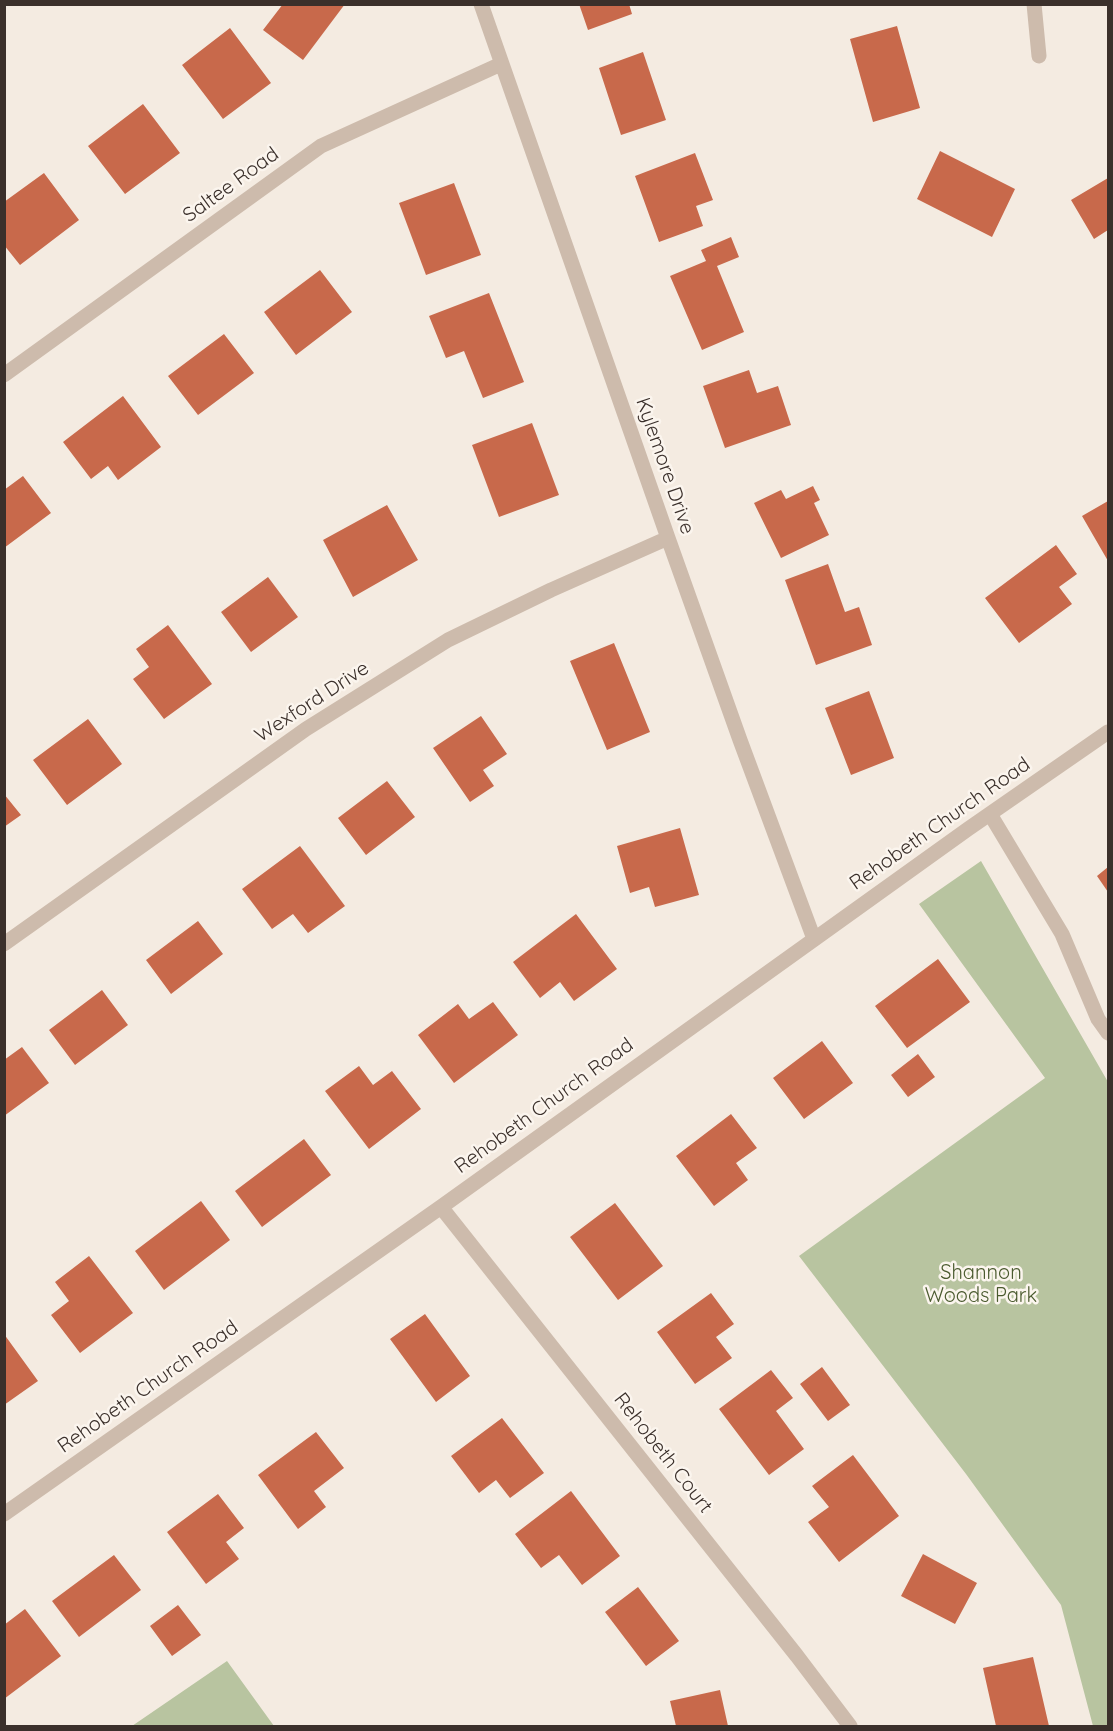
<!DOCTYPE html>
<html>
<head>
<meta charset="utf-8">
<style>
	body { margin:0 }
	#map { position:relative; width:1113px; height:1731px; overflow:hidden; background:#f4ebe1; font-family:Quicksand,sans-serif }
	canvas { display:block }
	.frame { position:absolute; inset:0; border:6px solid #3b302b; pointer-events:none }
</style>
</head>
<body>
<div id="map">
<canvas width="1113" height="1731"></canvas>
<div class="frame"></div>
</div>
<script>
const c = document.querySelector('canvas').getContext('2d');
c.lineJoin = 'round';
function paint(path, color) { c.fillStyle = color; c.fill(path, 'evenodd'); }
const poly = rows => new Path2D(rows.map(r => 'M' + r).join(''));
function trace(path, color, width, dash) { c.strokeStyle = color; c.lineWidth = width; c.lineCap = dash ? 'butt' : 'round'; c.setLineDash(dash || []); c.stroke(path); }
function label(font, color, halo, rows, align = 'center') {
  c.font = font + ' Quicksand,sans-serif'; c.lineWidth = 5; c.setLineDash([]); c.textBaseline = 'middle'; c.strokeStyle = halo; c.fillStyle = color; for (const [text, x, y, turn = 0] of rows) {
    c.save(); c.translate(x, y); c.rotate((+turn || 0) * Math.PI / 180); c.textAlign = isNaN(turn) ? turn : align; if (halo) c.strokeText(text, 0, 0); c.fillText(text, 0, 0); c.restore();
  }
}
paint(poly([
	[981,861,1108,1082,1108,1726,1093,1726,1061,1605,966,1474,799,1256,1045,1078,919,904],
	[227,1661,274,1726,132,1726]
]), '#b8c4a0');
paint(poly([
	[283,4,345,4,303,60,263,30],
	[579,4,629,4,632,14,588,30],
	[897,26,920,108,873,122,850,39],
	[230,28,271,83,223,119,182,65],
	[643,52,666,120,621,135,599,68],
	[143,104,180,153,125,194,88,146],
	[940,151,1015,189,992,237,917,199],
	[695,153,713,200,696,206,703,226,659,242,635,176],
	[44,173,79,220,20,265,4,245,4,202],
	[1108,178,1108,230,1094,239,1071,200],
	[454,183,481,255,426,275,399,203],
	[731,237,739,257,717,266,744,332,702,350,670,276,706,261,701,250],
	[320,270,352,312,296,355,264,312],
	[489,293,524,382,483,398,464,351,446,358,429,316],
	[224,334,254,373,198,415,168,376],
	[749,370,757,393,778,386,791,425,725,448,703,386],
	[123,396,161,447,118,480,108,466,91,479,63,442],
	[532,423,559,495,499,517,472,445],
	[23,476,51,513,4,548,4,490],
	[813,486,820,500,814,503,829,535,781,558,754,503,781,490,786,499],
	[1108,501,1108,561,1082,516],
	[387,505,418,560,353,597,323,540],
	[1056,545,1077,574,1059,587,1072,604,1019,643,985,598],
	[828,564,845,612,859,607,872,645,816,665,785,580],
	[268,577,298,617,251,652,221,612],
	[168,625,212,684,164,719,133,679,149,667,136,649],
	[614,643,650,732,607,750,570,661],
	[869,691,894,758,851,775,825,708],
	[481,716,507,754,483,770,494,786,470,802,433,748],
	[88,719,122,764,67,805,33,760],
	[387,781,415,817,366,855,338,818],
	[4,794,21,815,4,827],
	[680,828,699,895,655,907,649,887,630,893,617,846],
	[300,846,345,906,308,933,293,914,272,929,242,889],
	[1108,867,1108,892,1097,876],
	[576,914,617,969,574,1001,560,982,540,998,513,962],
	[198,921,223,954,171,994,146,960],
	[938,959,970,1002,907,1048,875,1006],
	[102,990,128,1025,75,1065,49,1030],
	[493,1002,518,1035,454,1083,418,1035,458,1004,469,1019],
	[822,1041,853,1083,804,1119,773,1078],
	[22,1047,49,1083,4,1116,4,1060],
	[918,1054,935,1077,908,1097,891,1075],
	[359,1066,373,1085,392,1071,421,1109,369,1149,325,1091],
	[731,1114,757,1148,736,1163,748,1180,714,1206,676,1156],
	[304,1139,331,1175,262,1227,235,1191],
	[201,1201,230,1240,164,1290,135,1251],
	[615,1203,663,1266,618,1300,570,1237],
	[89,1256,133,1313,80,1353,51,1315,69,1301,55,1282],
	[711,1293,734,1324,716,1337,732,1358,695,1384,657,1332],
	[425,1314,470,1376,436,1402,390,1339],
	[4,1334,38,1381,4,1405],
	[822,1367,850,1405,828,1421,800,1384],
	[771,1370,793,1398,776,1411,804,1449,769,1475,719,1409],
	[502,1418,544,1473,510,1498,496,1480,479,1493,451,1456],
	[316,1432,344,1468,314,1491,326,1507,298,1529,258,1475],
	[853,1455,899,1516,839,1562,808,1522,829,1507,812,1486],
	[571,1491,620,1556,582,1585,559,1555,541,1568,515,1534],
	[218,1494,244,1528,226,1542,239,1559,206,1584,167,1532],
	[923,1554,977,1583,955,1624,901,1596],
	[114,1555,141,1590,79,1637,52,1601],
	[638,1587,679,1641,646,1666,605,1612],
	[178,1605,201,1635,172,1656,150,1626],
	[25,1609,61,1656,4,1699,4,1625],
	[1033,1657,1049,1726,996,1726,983,1668],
	[720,1690,728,1726,676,1726,670,1701]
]), '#c8694b');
trace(poly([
	[481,4,668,538,740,740,814,939],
	[1034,4,1039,56],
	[4,375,321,146,501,64],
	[990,814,1062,934,1098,1019,1108,1033],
	[4,944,306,729,448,640,551,590,668,538],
	[441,1207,797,1656,850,1726],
	[4,1514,441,1207,968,829,1108,732]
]), '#cdbbac', 15);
label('20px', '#3b302b', '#fbf5ee', [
	["Saltee Road",231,185,-36],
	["Kylemore Drive",665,466,71],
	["Wexford Drive",312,702,-33],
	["Rehobeth Church Road",940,824,-35],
	["Rehobeth Church Road",544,1106,-36],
	["Rehobeth Church Road",148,1387,-35],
	["Rehobeth Court",663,1453,52]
]);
label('20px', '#4a5a2e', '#fbf5ee', [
	["Shannon",981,1273],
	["Woods Park",981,1296]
]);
</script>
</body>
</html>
